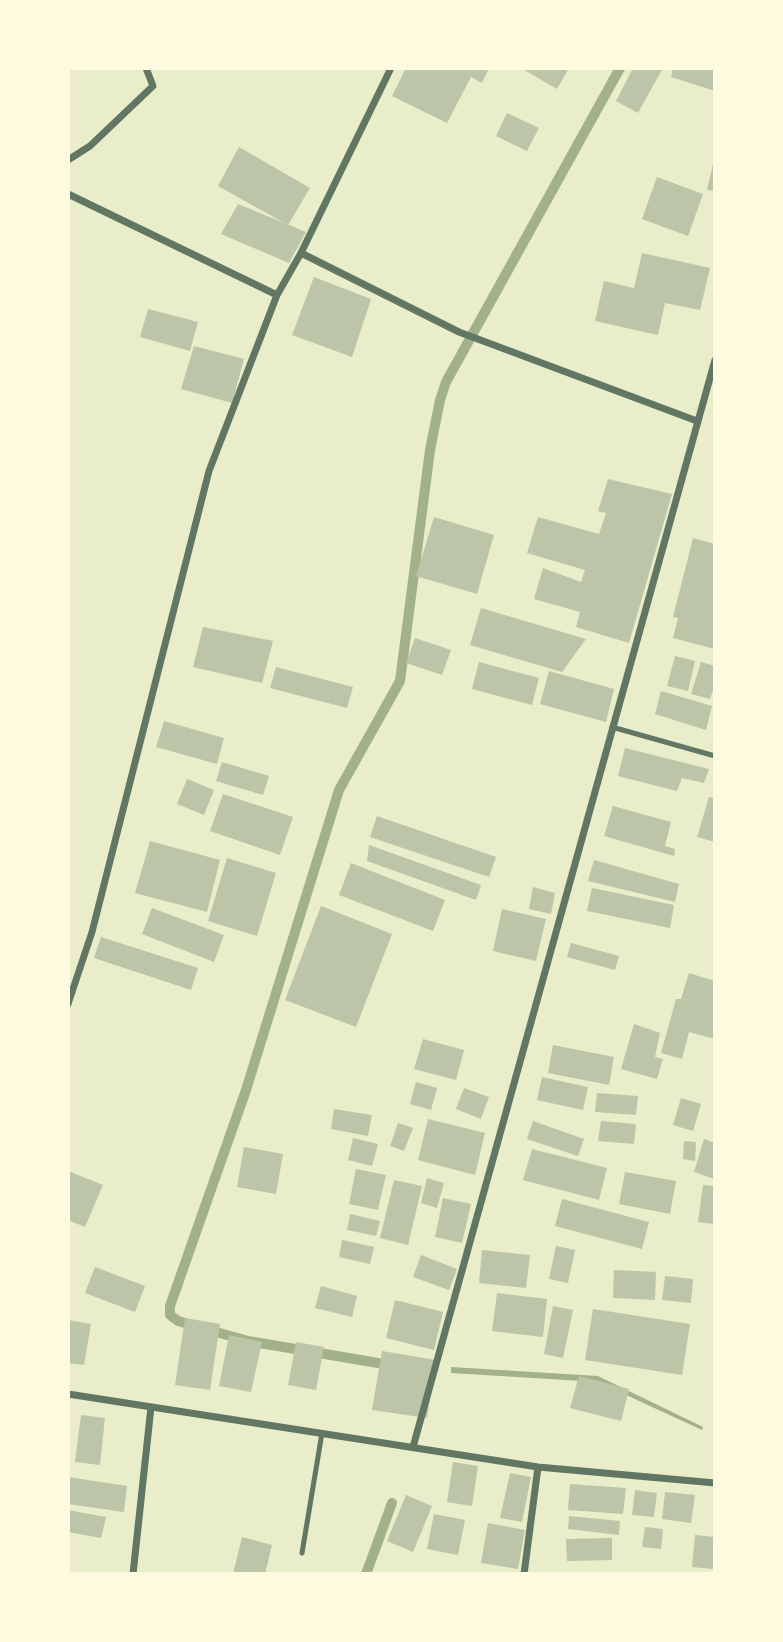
<!DOCTYPE html>
<html>
<head>
<meta charset="utf-8">
<style>
	body { margin:0 }
	#map { position:relative; width:783px; height:1642px; overflow:hidden; background:#e9edc9; font-family:Bitter,serif }
	canvas { display:block }
	.frame { position:absolute; inset:0; border:70px solid #fefae0; pointer-events:none }
</style>
</head>
<body>
<div id="map">
<canvas width="783" height="1642"></canvas>
<div class="frame"></div>
</div>
<script>
const c = document.querySelector('canvas').getContext('2d');
c.lineJoin = 'round';
function paint(path, color) { c.fillStyle = color; c.fill(path, 'evenodd'); }
const poly = rows => new Path2D(rows.map(r => 'M' + r).join(''));
function trace(path, color, width, dash) { c.strokeStyle = color; c.lineWidth = width; c.lineCap = dash ? 'butt' : 'round'; c.setLineDash(dash || []); c.stroke(path); }
paint(poly([
	[451,1367,598,1376,703,1427,702,1430,598,1382,451,1373]
]), '#a3b18a');
trace(poly([
	[195,1326,178,1321,170,1315,170,1306,246,1090,339,790,400,681,430,450,440,400,446,382,620,68],
	[209,1330,248,1341,390,1365],
	[366,1574,392,1503]
]), '#a3b18a', 10);
paint(poly([
	[406,68,422,69,489,68,482,83,471,77,447,123,392,96],
	[521,68,569,68,557,89],
	[633,68,663,68,638,113,616,101],
	[673,68,715,68,715,91,671,77],
	[507,113,539,128,527,151,496,136],
	[239,147,310,188,288,225,218,186],
	[714,160,715,161,715,191,707,190],
	[657,177,703,194,688,236,642,219],
	[238,204,306,232,289,263,221,234],
	[642,253,710,268,700,310,665,303,658,335,595,321,604,281,634,288],
	[314,277,371,299,352,357,292,335],
	[148,309,198,322,190,351,140,337],
	[194,346,244,359,232,403,181,389],
	[608,479,672,494,629,643,576,627,580,612,534,599,543,568,581,582,585,570,527,553,538,517,599,534,606,513,598,511],
	[434,517,494,535,477,594,416,576],
	[693,538,715,544,715,649,673,638,678,618,673,617],
	[481,608,586,639,562,672,470,645],
	[203,627,273,641,262,683,193,667],
	[415,638,451,650,442,675,406,663],
	[675,656,695,661,688,691,667,686],
	[479,662,539,678,532,705,472,689],
	[701,662,715,666,715,684,710,699,691,694],
	[276,667,353,687,347,708,270,688],
	[549,671,614,689,606,722,540,704],
	[661,691,712,706,706,730,655,714],
	[164,721,224,738,217,764,156,747],
	[625,748,709,769,704,783,682,778,677,791,618,776],
	[222,762,269,776,263,795,216,781],
	[187,779,214,790,204,815,177,804],
	[223,794,293,817,280,855,210,831],
	[709,797,715,798,715,842,697,837],
	[613,806,671,822,665,846,675,849,674,856,604,836],
	[377,816,496,857,489,877,370,837],
	[150,841,220,860,207,912,135,893],
	[369,845,481,885,476,900,367,861],
	[227,858,276,873,257,936,208,921],
	[594,860,679,884,675,902,588,881],
	[351,863,445,900,433,931,339,895],
	[533,887,555,893,551,914,529,909],
	[592,888,674,905,670,928,587,911],
	[321,906,392,934,356,1027,285,1000],
	[152,908,224,935,214,962,142,934],
	[502,909,546,919,536,961,493,951],
	[101,937,198,968,191,990,94,958],
	[571,943,619,956,615,970,567,957],
	[689,973,715,981,715,1039,689,1032,682,1059,661,1053,676,999,681,999],
	[634,1024,660,1033,655,1057,663,1059,657,1079,621,1069],
	[423,1039,464,1050,456,1080,414,1069],
	[553,1045,614,1057,609,1085,548,1073],
	[542,1077,588,1087,583,1110,537,1100],
	[416,1082,437,1088,431,1110,410,1104],
	[464,1088,489,1097,481,1119,456,1109],
	[597,1093,638,1096,636,1115,595,1112],
	[681,1098,701,1104,693,1131,673,1125],
	[334,1109,372,1115,368,1136,331,1129],
	[428,1119,485,1133,475,1175,418,1160],
	[533,1121,584,1139,578,1156,527,1139],
	[601,1121,636,1124,634,1144,598,1141],
	[398,1123,413,1128,404,1151,390,1146],
	[353,1138,378,1144,372,1166,348,1160],
	[704,1139,715,1143,714,1179,694,1172],
	[684,1141,696,1142,695,1161,683,1159],
	[244,1147,283,1154,276,1194,237,1187],
	[532,1149,607,1168,599,1200,523,1180],
	[356,1169,386,1175,378,1210,349,1204],
	[68,1171,103,1185,85,1227,68,1220],
	[625,1172,676,1181,670,1214,619,1204],
	[427,1178,444,1183,437,1208,421,1203],
	[394,1180,422,1186,408,1245,380,1238],
	[703,1185,715,1186,715,1224,698,1222],
	[443,1198,471,1204,462,1243,435,1237],
	[562,1199,649,1222,642,1249,555,1226],
	[350,1214,380,1221,376,1236,347,1230],
	[342,1240,374,1247,370,1264,339,1257],
	[556,1246,575,1250,568,1283,549,1279],
	[482,1250,530,1255,526,1288,479,1283],
	[421,1255,457,1269,449,1290,413,1277],
	[95,1267,145,1286,135,1312,85,1293],
	[614,1270,656,1272,655,1300,613,1298],
	[665,1276,693,1279,691,1303,662,1300],
	[321,1286,357,1296,352,1317,315,1308],
	[497,1293,547,1299,543,1337,492,1331],
	[395,1300,443,1312,434,1350,386,1338],
	[553,1306,573,1310,563,1358,544,1354],
	[593,1309,690,1324,682,1375,585,1360],
	[185,1318,220,1324,210,1390,175,1385],
	[68,1320,91,1324,84,1365,68,1363],
	[229,1335,262,1342,251,1392,219,1386],
	[296,1342,324,1347,316,1390,288,1385],
	[382,1351,436,1360,427,1418,372,1410],
	[579,1376,629,1389,621,1421,570,1408],
	[81,1415,105,1418,100,1465,75,1462],
	[453,1462,478,1466,472,1506,447,1502],
	[510,1473,531,1477,522,1522,500,1518],
	[68,1477,127,1486,124,1512,68,1504],
	[570,1484,626,1488,623,1514,568,1510],
	[635,1490,657,1493,654,1517,632,1515],
	[665,1492,695,1495,691,1523,662,1519],
	[406,1495,432,1506,413,1552,387,1541],
	[68,1510,106,1517,101,1538,68,1532],
	[434,1514,465,1520,458,1555,427,1549],
	[569,1516,620,1521,619,1535,568,1529],
	[488,1523,525,1530,518,1569,481,1563],
	[645,1527,663,1529,661,1549,642,1547],
	[695,1535,715,1537,713,1569,692,1567],
	[242,1537,272,1545,265,1574,233,1574],
	[612,1538,612,1560,567,1561,566,1539]
]), '#bcc5a7');
trace(poly([
	[612,727,715,756],
	[302,1553,322,1433]
]), '#617663', 5);
trace(poly([
	[68,160,90,146,153,86,146,68],
	[68,194,277,295],
	[301,253,459,332,697,421],
	[68,1004,92,932,209,471,277,295,301,253,391,68],
	[68,1394,538,1467,715,1483],
	[413,1447,715,360],
	[133,1574,151,1407],
	[524,1574,538,1467]
]), '#617663', 7);
</script>
</body>
</html>
